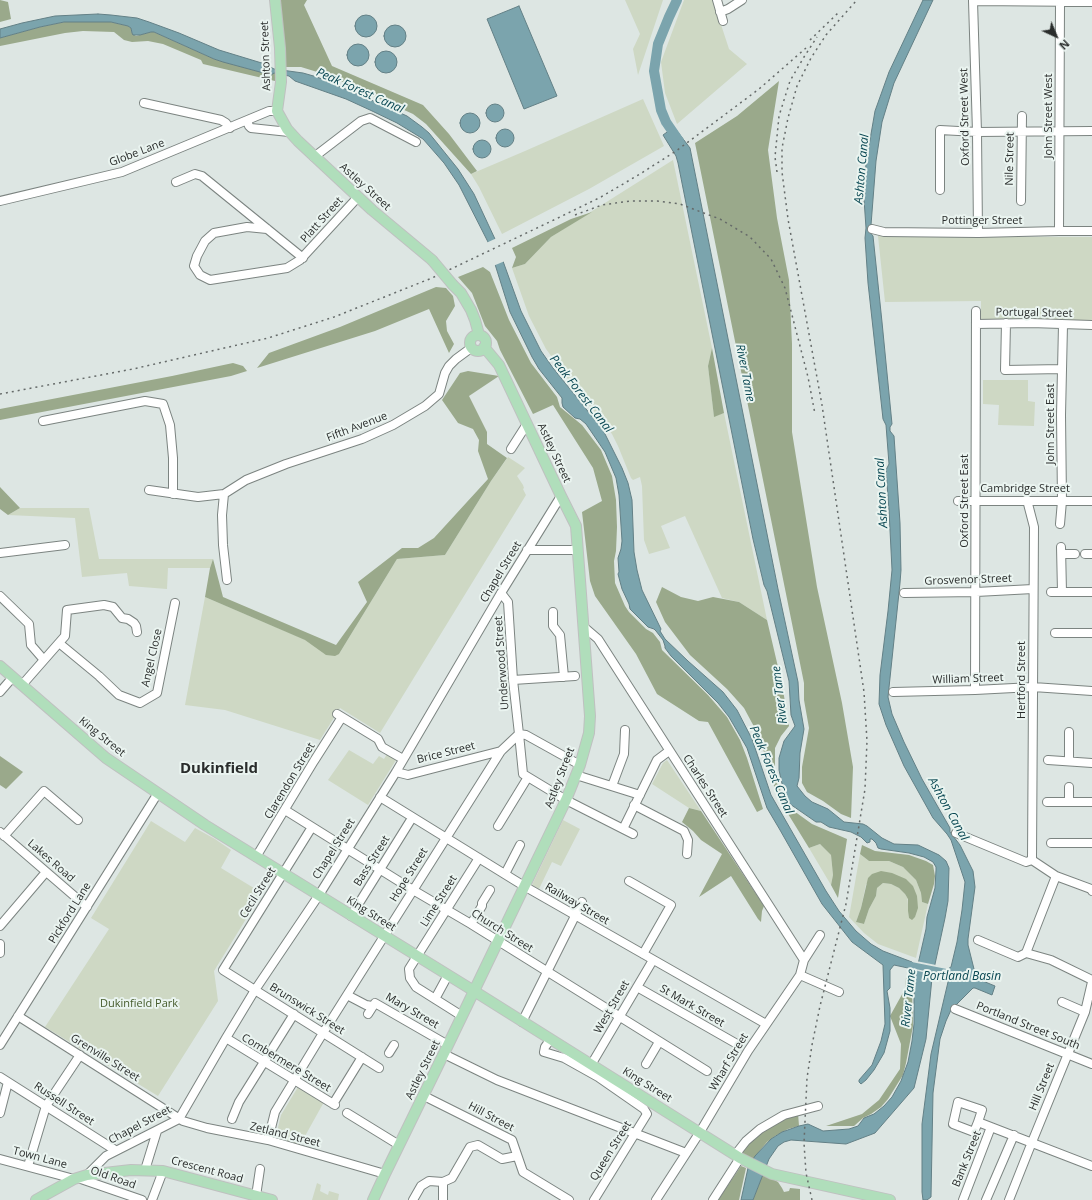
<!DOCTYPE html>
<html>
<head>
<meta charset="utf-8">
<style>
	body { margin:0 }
	#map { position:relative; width:1092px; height:1200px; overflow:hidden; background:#dde6e3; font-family:"Open Sans",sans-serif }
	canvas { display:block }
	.north { position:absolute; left:1036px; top:16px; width:40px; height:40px; -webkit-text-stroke:3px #eaf4f0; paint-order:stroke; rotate:136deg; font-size:11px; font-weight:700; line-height:16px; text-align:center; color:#2a2d2c }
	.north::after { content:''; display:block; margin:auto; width:14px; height:18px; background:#2a2d2c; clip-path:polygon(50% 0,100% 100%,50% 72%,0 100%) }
</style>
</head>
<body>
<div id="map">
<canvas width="1092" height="1200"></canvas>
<div class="north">N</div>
</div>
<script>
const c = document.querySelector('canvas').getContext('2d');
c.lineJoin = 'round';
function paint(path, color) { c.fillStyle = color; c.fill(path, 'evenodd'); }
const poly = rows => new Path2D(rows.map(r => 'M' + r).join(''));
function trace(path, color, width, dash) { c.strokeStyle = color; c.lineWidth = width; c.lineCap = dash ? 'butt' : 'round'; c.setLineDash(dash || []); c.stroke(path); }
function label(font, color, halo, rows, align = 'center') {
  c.font = font + ' "Open Sans",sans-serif'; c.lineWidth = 4; c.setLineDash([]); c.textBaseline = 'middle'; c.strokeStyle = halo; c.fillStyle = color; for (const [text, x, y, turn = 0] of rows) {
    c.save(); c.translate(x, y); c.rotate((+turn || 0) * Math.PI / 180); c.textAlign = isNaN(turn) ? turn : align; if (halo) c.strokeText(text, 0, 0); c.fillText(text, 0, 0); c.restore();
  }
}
paint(poly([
	[625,0,663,0,638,75,633,49,640,34],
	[684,0,713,0,729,49,747,64,677,124,665,93,661,62],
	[643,99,664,146,589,189,502,234,479,187,471,174,525,151],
	[673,160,712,348,708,366,714,416,724,413,767,620,739,602,722,598,685,516,661,526,670,548,649,554,644,540,642,486,640,477,633,480,631,478,618,446,612,434,571,383,546,349,529,316,512,268,525,264,551,237],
	[878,236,1092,237,1092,320,981,320,981,301,885,302],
	[983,380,1028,380,1028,401,1035,402,1034,426,998,425,999,405,983,404],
	[508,457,525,468,517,476,523,485,524,488,523,489,526,495,380,733,340,708,320,740,225,710,185,705,205,597,339,654,397,559,445,555,491,481],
	[20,508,89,508,99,559,213,559,210,568,168,568,167,589,129,586,127,573,82,577,75,518,8,515],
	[349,750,373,764,379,756,384,759,387,754,396,760,368,805,328,780],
	[667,760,701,811,689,808,652,784,663,763],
	[563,820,580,829,561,866,552,862,539,889,532,885],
	[151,821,185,842,195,828,215,839,231,850,221,868,262,893,214,971,218,1001,158,1096,45,1027,109,929,91,918],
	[820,844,831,855,833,875,831,885,809,848],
	[860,854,869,861,889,861,903,867,916,880,921,893,922,902,928,904,916,958,878,944,864,933,849,917],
	[906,879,909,918,908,911,908,899,905,894,899,888,891,884,883,883,877,888,876,896,869,909,864,924,856,922,861,908,866,884],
	[298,1087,324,1102,300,1145,275,1140,281,1115],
	[317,1183,321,1185,320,1191,328,1195,329,1191,339,1194,338,1200,312,1200]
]), '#ced8c4');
paint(poly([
	[0,0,8,2,11,19,0,22],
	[276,0,307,0,304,5,332,66,423,105,449,134,477,171,471,174,426,124,413,114,327,75,301,67,286,67],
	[64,22,111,22,128,26,131,28,132,33,136,36,151,32,154,32,214,59,271,75,273,73,276,73,275,81,203,64,201,60,163,44,148,41,132,42,124,40,114,32,83,31,65,33,0,46,0,38,40,27],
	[779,81,768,150,777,218,789,280,792,344,792,432,817,587,842,703,853,767,851,818,841,814,823,801,807,792,802,783,802,767,809,728,804,700,804,683,695,143,737,116],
	[592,212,551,237,525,264,512,268,516,257,512,248,571,219],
	[483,267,490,272,509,320,531,363,557,397,560,407,582,425,601,450,612,476,616,500,617,527,616,551,614,561,615,583,625,606,629,612,646,629,653,633,660,642,662,650,708,695,727,717,740,740,747,758,763,809,757,812,708,722,699,721,657,694,636,654,595,596,590,581,582,512,602,501,593,468,553,405,533,414,500,350,497,341,485,326,472,293,458,277],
	[436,287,446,288,453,296,455,306,446,321,447,331,454,344,449,353,429,309,375,331,257,368,269,353,340,327],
	[712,348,724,413,714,417,708,366],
	[233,363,243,366,247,371,231,376,0,420,0,409,172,376],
	[468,371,499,376,469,396,487,432,487,444,507,458,491,481,445,555,397,559,339,654,335,656,326,655,305,640,205,597,210,568,213,559,223,597,336,645,367,602,358,582,402,548,418,548,434,538,488,479,478,451,479,440,473,429,458,423,442,400,460,373],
	[0,487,20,508,8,515,0,509],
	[662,587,681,597,698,601,713,597,739,602,767,620,782,684,789,726,781,736,775,748,775,773,781,792,787,806,812,824,847,839,838,898,831,885,833,875,831,855,820,844,809,848,777,796,759,736,744,708,727,689,690,655,665,622,656,602],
	[0,756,23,772,6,789,0,785],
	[689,808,701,811,764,906,762,911,761,922,758,919,731,876,699,897,722,854,701,840,693,831,682,822],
	[862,845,875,851,909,855,926,861,933,865,935,876,934,884,928,904,922,902,921,893,916,880,903,867,889,861,869,861,860,854],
	[881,871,892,873,906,879,913,886,917,896,918,908,915,917,912,920,909,918,908,911,908,899,905,894,899,888,891,884,883,883,877,888,876,896,869,909,864,924,856,922,861,908,868,878,872,874],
	[913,972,915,974,912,990,913,1026,906,1063,903,1075,888,1099,881,1107,871,1114,863,1118,854,1126,826,1126,862,1114,879,1100,900,1069,901,1044,890,1016,905,989,906,978,909,974],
	[798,1113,799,1126,788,1129,775,1136,767,1142,753,1159,740,1152,755,1138,764,1131,786,1118],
	[741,1166,746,1168,739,1200,718,1200],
	[763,1174,778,1182,782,1188,784,1192,789,1191,790,1188,800,1189,800,1200,753,1200]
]), '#9aa98b');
const water = poly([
	[923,0,933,0,894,83,882,122,876,161,871,225,869,227,869,231,873,236,882,322,892,424,890,427,890,431,894,436,900,523,901,570,900,583,888,697,892,714,904,742,922,779,950,828,950,832,960,845,973,871,975,887,968,939,968,945,976,977,978,979,995,986,992,995,975,988,973,988,951,1010,946,1021,940,1039,933,1093,931,1197,927,1200,923,1200,922,1192,922,1124,931,1054,948,982,945,974,939,972,938,971,940,969,946,970,951,967,957,942,962,910,965,882,951,840,947,834,933,818,904,766,886,725,879,704,880,675,888,611,892,570,889,510,886,470,889,464,886,425,883,419,868,283,865,238,866,228,864,199,866,163,875,111,889,72,923,0],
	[519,6,557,96,524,109,487,19,519,6],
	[98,14,111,15,137,18,149,22,179,33,219,50,265,64,274,69,303,73,317,77,369,99,407,116,422,127,429,133,458,169,474,194,495,239,521,311,541,351,553,368,603,430,622,468,628,483,632,500,634,552,637,570,642,590,661,629,660,631,665,639,688,661,723,692,737,710,752,739,771,795,826,891,839,911,856,931,871,944,883,951,912,962,915,965,908,968,894,965,890,970,890,988,887,991,890,1008,890,1031,884,1053,874,1070,866,1080,861,1084,859,1082,859,1080,872,1065,881,1041,885,1024,883,965,852,942,822,904,780,830,767,808,747,748,729,717,718,703,671,656,665,648,665,646,663,640,656,631,654,629,648,627,630,609,629,604,622,589,618,574,619,572,618,558,621,549,622,541,619,495,616,478,605,452,586,424,580,419,575,418,563,407,562,403,562,398,539,369,532,357,510,312,488,242,459,185,444,163,423,139,415,134,397,123,370,110,346,99,295,81,289,76,274,73,271,75,223,62,214,59,154,32,151,32,140,35,133,35,132,33,131,28,128,26,111,22,64,22,40,27,0,38,0,29,22,23,55,16,98,14],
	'355 26a11 11 0 1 1 22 0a11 11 0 1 1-22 0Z',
	'384 36a11 11 0 1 1 22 0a11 11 0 1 1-22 0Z',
	'347 55a11 11 0 1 1 22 0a11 11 0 1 1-22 0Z',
	'375 62a11 11 0 1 1 22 0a11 11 0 1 1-22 0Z',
	'486 113a9 9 0 1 1 18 0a9 9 0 1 1-18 0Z',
	'460 123a10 10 0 1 1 20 0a10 10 0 1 1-20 0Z',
	[674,127,690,148,778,589,798,682,799,700,804,729,800,753,799,778,797,786,805,796,812,802,828,809,844,822,863,824,867,826,882,838,894,844,918,845,939,855,946,861,949,868,948,901,945,918,932,978,926,1039,914,1088,875,1133,846,1144,791,1140,784,1142,778,1146,769,1159,753,1200,741,1200,748,1168,755,1156,771,1139,782,1132,799,1126,808,1124,821,1130,823,1131,849,1129,858,1126,864,1118,874,1114,884,1106,892,1097,901,1081,908,1062,912,1041,914,1024,914,992,916,973,926,929,927,917,935,888,936,870,936,867,933,862,924,857,909,853,881,849,878,848,876,843,872,839,870,839,870,842,867,843,861,837,851,832,829,827,821,822,816,822,790,804,784,793,779,770,779,758,784,741,795,726,791,715,789,681,767,591,764,585,753,539,678,163,676,156,663,135,674,127],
	'496 138a9 9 0 1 1 18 0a9 9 0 1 1-18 0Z',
	'473 149a9 9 0 1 1 18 0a9 9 0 1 1-18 0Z'
]);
paint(water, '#7ba4ad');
trace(water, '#638086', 1);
paint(poly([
	[497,238,505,261,493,266,486,243],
	[916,961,936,965,934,975,914,970,915,967,914,968]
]), '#dde6e3');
trace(poly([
	[906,964,946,972]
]), '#7ba4ad', 6);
trace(poly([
	[677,0,669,17,658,44,654,71,661,110,666,122,679,141]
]), '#7ba4ad', 10);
const minor = poly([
	[717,0,723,21],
	[720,12,728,9,742,0],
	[144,103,221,120,226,123,230,128],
	[247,121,249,126,251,128,289,132],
	[314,157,361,121,370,118,416,142],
	[176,182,195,174,202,176,303,258],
	[940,190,940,130,977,132,1092,131],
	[0,201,122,172,269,111,277,111],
	[1021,201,1022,116],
	[267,229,247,227,214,233,205,241,197,256,194,266,200,275,210,280,287,268,300,260,358,197],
	[872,229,884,232,978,233,1059,231,1092,231],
	[1059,231,1060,2],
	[978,233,977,132,973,1,1092,2],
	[1006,323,1005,370,1062,369],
	[976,324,1031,323,1092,325],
	[43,421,145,401,163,404,170,425,173,458,173,494],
	[511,449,527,424],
	[149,490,198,497,224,494,246,480,286,464,362,439,393,425,425,406,439,394,445,373,449,366,456,359,471,348],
	[224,494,222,515,223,545,227,580],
	[1027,500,1034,527,1032,860],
	[958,501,1092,501],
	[1060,524,1062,501,1061,415,1063,325],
	[1061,547,1062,592],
	[527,550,578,550],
	[0,553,65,545],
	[1062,554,1075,554],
	[1085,554,1092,554],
	[1051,592,1092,592],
	[904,593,976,592,1033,589],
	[0,596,29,624,31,645,44,660],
	[553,612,553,626,560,635,564,677],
	[584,627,598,639,804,960],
	[1055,633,1092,633],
	[59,643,99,676,119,695,140,703,157,693,175,603],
	[513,680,575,676],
	[22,685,65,636,67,610,104,605,113,607,122,618,128,619,134,623,136,626,137,632],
	[975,690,976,311],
	[0,692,13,677],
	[893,692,975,690,1033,687,1092,691],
	[337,714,378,739,382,747,403,759],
	[1048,760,1092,763],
	[1069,761,1069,732],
	[580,765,526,735,519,734,523,774,566,800,633,834],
	[396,772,408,775,501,751],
	[576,775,640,795],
	[612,786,624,754,625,730],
	[380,797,524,886,766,1024],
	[1047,802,1092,802],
	[1069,802,1069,787],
	[634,805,684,831,688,840,687,854],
	[285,810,413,890,471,924,707,1071],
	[498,826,528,777],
	[312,827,223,970,379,1068],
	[623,829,657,760,669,751],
	[0,832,87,907],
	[956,833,1026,862,1032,860],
	[4,836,44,791,78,820],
	[1051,843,1092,843],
	[256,857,314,761,342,717],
	[1032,860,1056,876,1091,889,1092,891],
	[505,874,520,845],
	[629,881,671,905,643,954],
	[351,916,412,818],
	[471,924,482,906,482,903,490,890],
	[0,926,46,872],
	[978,940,1018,957,1026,953,1051,960,1092,980],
	[0,944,0,953],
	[1026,953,1056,876],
	[800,975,839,992],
	[637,987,737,1044],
	[347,995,366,1005,372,1006],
	[435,999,448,975],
	[1062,1002,1085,1012],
	[955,1009,1092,1064],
	[368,1014,375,1003,448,1045],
	[18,1016,183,1121,207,1128,268,1140,385,1174],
	[462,1016,416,987,410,978,409,969,479,858],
	[522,1022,582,902],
	[226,1038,335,1105],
	[550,1040,545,1047,544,1052,564,1058,598,1077,644,1109,647,1114,594,1200],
	[0,1045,158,793],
	[389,1053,394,1045],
	[444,1054,497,1080,686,1153],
	[646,1064,659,1042],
	[591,1065,653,960],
	[0,1077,115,1150],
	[424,1096,512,1140,523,1172,569,1200],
	[333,1104,362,1057],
	[0,1113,8,1082],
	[347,1113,399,1145],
	[232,1119,239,1102,294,1014],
	[978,1122,974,1132,953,1124,958,1102,982,1110,978,1122,1092,1166],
	[268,1140,275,1112,323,1033,501,751,519,734,513,680,508,602,501,593],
	[735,1155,746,1141,760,1129,784,1115,818,1106],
	[0,1159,74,1179],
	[28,1166,46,1106,80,1055],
	[145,1170,157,1131],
	[87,1175,106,1156,179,1119,226,1038,255,990,319,895,396,772,501,593,561,496],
	[78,1178,142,1200],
	[443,1182,443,1200],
	[256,1196,260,1169],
	[152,1200,163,1171],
	[413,1200,421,1186,429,1181,443,1182,452,1178,470,1147,478,1145,502,1159,517,1156],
	[656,1200,700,1132,748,1051,800,975,804,960,820,935],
	[713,1200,740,1158],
	[963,1200,991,1127],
	[986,1200,1014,1135],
	[1009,1200,1032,1142,1085,1012,1092,982]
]);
const major = poly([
	[275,0,280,48,281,82,277,111,287,129,298,141,372,210,432,260],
	[453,285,461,293,471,310,475,320,478,331,477,335],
	'470 343a8 8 0 1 1 16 0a8 8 0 1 1-16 0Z',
	[0,666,106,758,205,825,474,991,740,1158,772,1174,890,1200],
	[36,1200,74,1179,87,1175,131,1170,163,1171,272,1200],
	[373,1200,385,1174,448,1045,566,800,580,765,589,733,590,716,576,526,561,496,499,365,484,347]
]);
trace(minor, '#7c8481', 10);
trace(major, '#bfc0c0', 12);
trace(minor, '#fff', 8);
trace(major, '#b0debb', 10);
trace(poly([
	[810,40,838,13],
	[777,172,775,157,779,116,790,81,804,57,817,37],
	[575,215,602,205,630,201,657,201,680,204,709,215,720,219,750,237,771,259,785,288,808,377,815,414],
	[0,394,133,369,268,338,334,317,432,278,560,217,601,197,640,174,676,151,719,119,759,89,806,48],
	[812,1200,806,1173,804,1143,807,1078,812,1045,820,1006,846,904,865,789,867,741,864,692,822,405,788,219,782,172,782,148,788,118,797,86,811,58,826,35,857,0]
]), '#656a69', 1.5, [2, 4]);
const majorBridge = poly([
	[432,260,453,285]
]);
trace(majorBridge, '#bfc0c0', 12, []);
trace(majorBridge, '#b0debb', 10);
label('11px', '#2a2d2c', '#eaf4f0', [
	["Ashton Street",266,56,-92],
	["John Street West",1049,116,-90],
	["Oxford Street West",965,117,-91],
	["Globe Lane",137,153,-21],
	["Nile Street",1010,159,-89],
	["Astley Street",365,187,42],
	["Platt Street",322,220,-48],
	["Pottinger Street",982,221],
	["Portugal Street",1034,313,1],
	["John Street East",1051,424,-90],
	["Fifth Avenue",357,427,-21],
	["Astley Street",554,453,65],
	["Cambridge Street",1025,489],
	["Oxford Street East",965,501,-90],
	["Chapel Street",501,572,-59],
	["Grosvenor Street",968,580,-2],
	["Angel Close",152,658,-77],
	["Underwood Street",502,663,-94],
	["William Street",968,679,-2],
	["Hertford Street",1022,680,-90],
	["King Street",102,737,39],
	["Brice Street",446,753,-14],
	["Astley Street",560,778,-69],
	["Clarendon Street",290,781,-59],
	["Charles Street",705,786,57],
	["Chapel Street",334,849,-58],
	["Lakes Road",51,861,41],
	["Bass Street",372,861,-58],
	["Hope Street",409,875,-58],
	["Cecil Street",258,893,-58],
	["Lime Street",439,901,-58],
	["Railway Street",577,904,30],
	["Pickford Lane",70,913,-58],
	["King Street",371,914,32],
	["Church Street",502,931,32],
	["St Mark Street",692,1006,30],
	["West Street",612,1007,-60],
	["Brunswick Street",307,1009,32],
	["Mary Street",412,1011,30],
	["Portland Street South",1028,1026,22],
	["Grenville Street",105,1058,32],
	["Wharf Street",729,1062,-59],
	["Combermere Street",286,1063,31],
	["Astley Street",423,1070,-64],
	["King Street",647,1085,32],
	["Hill Street",1042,1087,-68],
	["Russell Street",64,1104,33],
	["Hill Street",491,1117,28],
	["Chapel Street",140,1125,-28],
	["Zetland Street",285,1135,14],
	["Queen Street",611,1151,-58],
	["Town Lane",40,1158,15],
	["Bank Street",967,1159,-68],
	["Crescent Road",207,1170,15],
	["Old Road",113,1178,19]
]);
label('11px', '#455b2b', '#eaf4f0', [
	["Dukinfield Park",139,1004]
]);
label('italic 12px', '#094752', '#eaf4f0', [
	["Peak Forest Canal",360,91,24],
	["Ashton Canal",862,169,-85],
	["River Tame",745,373,79],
	["Peak Forest Canal",581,394,52],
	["Ashton Canal",882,493,-93],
	["River Tame",780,695,-97],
	["Peak Forest Canal",771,770,67],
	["Ashton Canal",948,809,61],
	["Portland Basin",962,977],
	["River Tame",909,998,-84]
]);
label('bold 15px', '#2a2d2c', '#eaf4f0', [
	["Dukinfield",219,769]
]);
</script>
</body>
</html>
